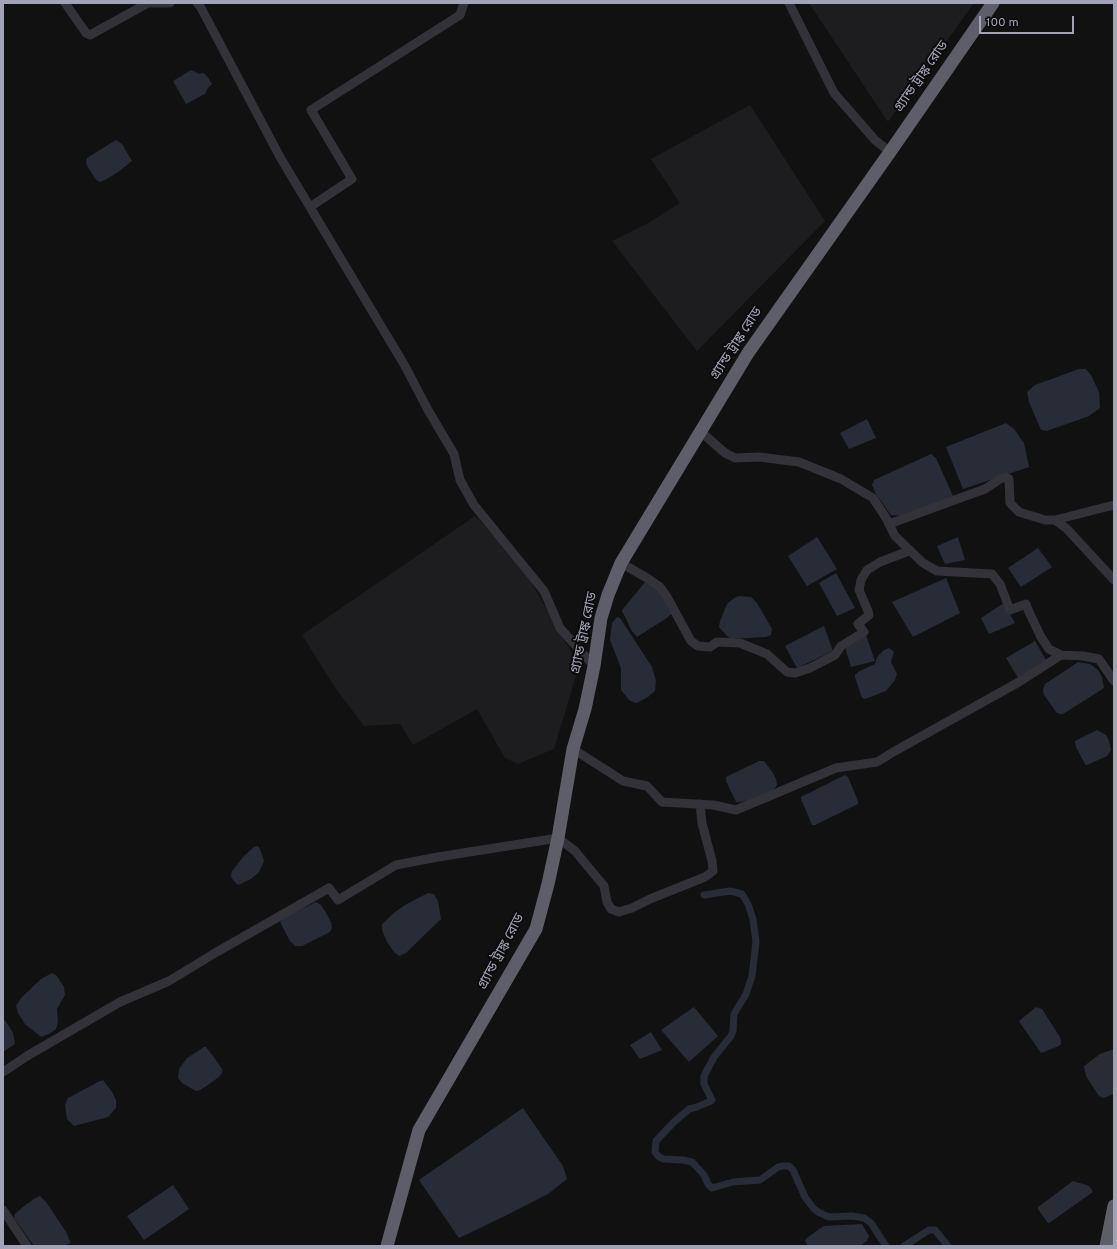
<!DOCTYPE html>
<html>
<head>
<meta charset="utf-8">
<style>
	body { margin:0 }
	#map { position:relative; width:1117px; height:1249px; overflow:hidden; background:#111112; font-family:Overpass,sans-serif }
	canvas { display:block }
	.frame { position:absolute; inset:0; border:4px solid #a2a3b4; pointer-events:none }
	.scale { position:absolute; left:979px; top:16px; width:95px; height:18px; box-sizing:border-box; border:2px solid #a2a3b4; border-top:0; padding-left:5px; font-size:12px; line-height:14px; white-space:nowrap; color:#a2a3b4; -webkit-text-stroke:3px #0c0c0d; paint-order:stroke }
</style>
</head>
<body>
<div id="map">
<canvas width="1117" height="1249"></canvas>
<div class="frame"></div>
<div class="scale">100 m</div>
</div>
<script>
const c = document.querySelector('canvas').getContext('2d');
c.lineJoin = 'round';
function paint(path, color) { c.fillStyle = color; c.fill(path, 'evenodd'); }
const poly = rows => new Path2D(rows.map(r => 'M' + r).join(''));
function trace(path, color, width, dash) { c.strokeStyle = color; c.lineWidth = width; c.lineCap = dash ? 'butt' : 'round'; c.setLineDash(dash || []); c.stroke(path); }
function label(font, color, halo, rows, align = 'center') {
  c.font = font + ' Overpass,"Noto Sans Bengali",sans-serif'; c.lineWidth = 4; c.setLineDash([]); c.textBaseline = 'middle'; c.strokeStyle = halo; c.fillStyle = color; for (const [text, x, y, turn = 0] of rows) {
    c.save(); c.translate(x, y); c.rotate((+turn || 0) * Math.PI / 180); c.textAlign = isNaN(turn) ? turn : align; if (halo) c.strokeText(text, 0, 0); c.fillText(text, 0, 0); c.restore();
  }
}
paint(poly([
	[809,3,974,3,888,122],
	[750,105,825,221,697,351,612,241,650,222,680,203,651,159],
	[475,516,502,543,528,576,579,666,554,749,518,764,505,758,477,709,413,745,400,724,364,726,336,689,302,635]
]), '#1d1d1f');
paint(poly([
	[191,70,199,74,203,73,207,76,212,84,208,88,205,94,186,104,173,81],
	[116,140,122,144,132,161,118,172,105,180,100,182,96,180,87,166,86,162,87,158],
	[1079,369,1086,369,1091,375,1099,392,1100,408,1089,416,1047,431,1041,430,1029,402,1027,392,1035,385],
	[867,419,876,438,849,449,840,433],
	[1006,423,1014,429,1024,443,1029,467,963,489,946,447],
	[931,454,936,458,953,496,949,499,904,516,891,515,876,494,872,485,874,480],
	[817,537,837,569,807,586,788,556],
	[958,537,965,560,945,564,937,546],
	[1038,548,1052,567,1021,587,1008,568],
	[836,573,855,608,837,616,819,583],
	[946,578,960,613,913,637,892,602],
	[645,582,657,588,672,613,667,618,637,637,632,631,622,611,623,609],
	[739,596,751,597,757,603,772,629,771,635,766,637,731,639,727,636,719,627,720,621,727,604,734,598],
	[1004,603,1015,623,989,634,981,618],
	[617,617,620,618,652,667,656,681,655,691,648,697,637,703,633,702,629,700,621,690,621,668,610,640,612,623],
	[824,626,833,651,797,668,785,646],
	[866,635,875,661,851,667,845,647],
	[1035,641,1046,660,1018,678,1006,658],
	[889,648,894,652,891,662,897,674,895,680,886,691,865,699,862,698,855,677,855,675,858,672,875,664,877,657,884,650],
	[1078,662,1090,664,1098,670,1102,677,1104,688,1063,714,1060,714,1057,713,1044,695,1043,690,1045,684],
	[1097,730,1106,735,1109,741,1111,750,1107,756,1087,765,1085,764,1076,747,1075,741],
	[759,761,764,761,773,773,776,779,777,785,775,788,773,790,750,800,740,802,736,802,726,781,726,777],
	[845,775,848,777,858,801,858,804,815,825,812,825,801,799,801,797],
	[258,846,260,849,264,861,259,872,251,879,238,885,233,880,231,876,232,871,244,856,254,847],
	[428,893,434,894,438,901,441,919,406,953,399,956,394,952,387,942,382,930,382,924,395,912,405,905],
	[316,902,321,905,326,913,331,922,332,928,330,932,302,946,295,946,290,941,280,922,283,918],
	[52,973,57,976,64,987,65,995,57,1009,58,1022,56,1029,49,1034,41,1037,25,1024,18,1013,16,1006,21,998,41,979],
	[694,1007,718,1036,689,1062,661,1030],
	[1036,1007,1042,1009,1060,1037,1061,1040,1061,1044,1059,1046,1044,1052,1041,1053,1020,1023,1019,1021],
	[3,1020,5,1020,13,1033,15,1044,3,1052],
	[651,1032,662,1050,640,1059,630,1045],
	[204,1047,206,1047,213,1056,222,1069,222,1073,219,1077,205,1087,198,1091,194,1090,182,1083,178,1078,179,1069,187,1058],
	[1114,1049,1114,1094,1103,1098,1099,1096,1086,1076,1085,1072,1084,1066,1100,1054],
	[103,1080,112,1092,116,1100,116,1108,108,1117,74,1126,67,1119,65,1105,68,1098,98,1082],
	[523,1108,563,1166,567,1179,548,1194,505,1216,459,1238,419,1180],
	[1073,1181,1087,1185,1090,1187,1093,1192,1049,1223,1047,1222,1038,1209,1038,1207],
	[173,1185,189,1209,144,1240,127,1216],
	[40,1196,46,1202,66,1232,71,1243,64,1246,34,1246,14,1218,15,1214,23,1207,34,1199],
	[862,1224,869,1236,867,1241,860,1246,808,1246,805,1241,807,1238,819,1229,824,1226]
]), '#272c36');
trace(poly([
	[704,895,730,891,742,894,748,904,753,919,756,942,752,976,746,994,734,1014,733,1031,731,1036,714,1057,704,1076,704,1084,712,1100,711,1101,697,1107,689,1109,674,1122,656,1141,655,1152,658,1156,663,1159,683,1160,692,1162,704,1175,708,1184,712,1188,733,1182,760,1180,778,1167,783,1166,789,1166,793,1170,805,1197,814,1209,818,1212,829,1217,852,1216,864,1218,871,1223,886,1246],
	[904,1246,929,1230,935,1230,948,1246]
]), '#272c36', 7);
trace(poly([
	[65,3,86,33,90,35,148,3,170,3],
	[197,3,200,6,280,157,405,366,428,410,454,454,460,480,474,505,544,591,560,628,594,666],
	[789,3,834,93,875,140,890,152],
	[310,207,352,179,311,110,460,15,464,3],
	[701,432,725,453,735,458,759,457,799,462,841,479,873,498,886,518,895,536,923,563,937,571,992,574,1000,584,1010,610,1026,604,1029,612,1041,637,1049,649,1061,655,1083,656,1099,659,1114,681],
	[1055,520,1114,505],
	[889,524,985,489,1000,479,1006,477,1009,479,1010,503,1019,512,1045,520,1055,520,1067,529,1114,580],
	[621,563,647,578,660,587,667,597,691,641,698,646,710,647,717,642,740,643,767,654,787,672,795,673,810,668,835,655,841,646,864,632,858,624,869,615,868,611,859,590,861,580,867,570,880,562,909,551],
	[573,749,623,781,647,786,662,802,713,805,736,810,836,768,877,762,895,751,1019,682,1061,655],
	[3,1072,27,1056,120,1002,169,981,215,953,329,888,338,900,396,865,438,857,558,838,575,851,604,886,607,902,611,909,619,912,632,908,650,899,705,877,713,871,712,861,702,823,700,804],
	[3,1210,27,1246]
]), '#323238', 9);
trace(poly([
	[387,1246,419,1130,536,929,548,884,558,838,573,749,585,709,594,666,601,618,608,595,621,563,748,353,890,152,993,3],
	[1106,1246,1114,1206]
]), '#5e5e69', 13);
label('14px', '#a2a3b4', '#0c0c0d', [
	["গ্র্যান্ড ট্রাঙ্ক রোড",922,77,-55],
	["গ্র্যান্ড ট্রাঙ্ক রোড",737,344,-57],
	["গ্র্যান্ড ট্রাঙ্ক রোড",585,633,-78],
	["গ্র্যান্ড ট্রাঙ্ক রোড",502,952,-62]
]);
</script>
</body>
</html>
